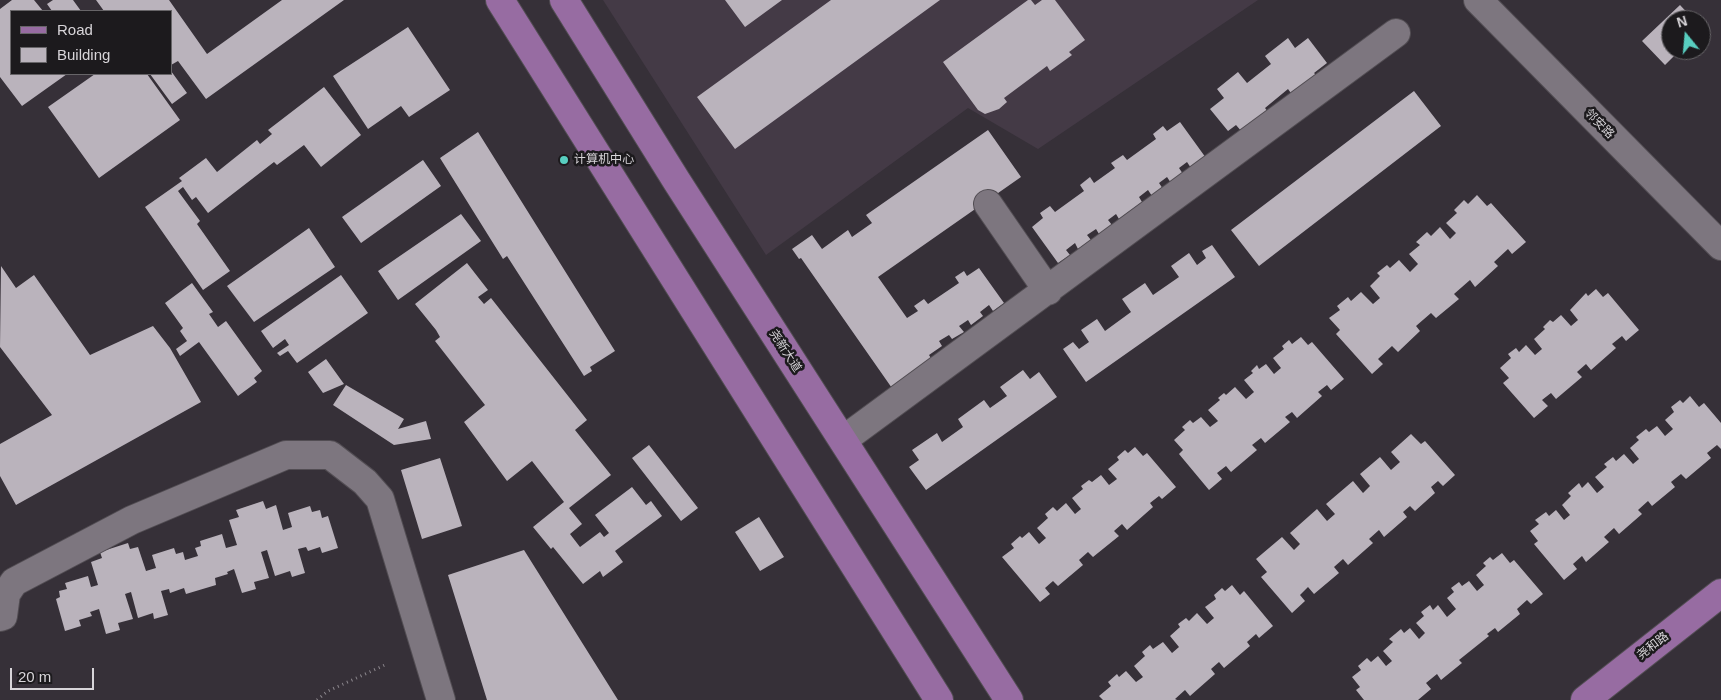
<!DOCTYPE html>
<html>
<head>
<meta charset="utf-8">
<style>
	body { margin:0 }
	#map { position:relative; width:1721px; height:700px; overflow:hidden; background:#363038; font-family:Helvetica,sans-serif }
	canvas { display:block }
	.legend { position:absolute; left:10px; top:10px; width:162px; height:65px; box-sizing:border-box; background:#1c1a1d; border:1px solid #676568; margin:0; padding:6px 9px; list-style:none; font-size:15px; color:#d8d5d9 }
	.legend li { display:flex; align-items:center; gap:10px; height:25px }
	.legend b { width:25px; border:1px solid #676568 }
	.north { position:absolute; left:1661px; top:10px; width:50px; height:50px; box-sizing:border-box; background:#1c1a1d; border:1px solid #676568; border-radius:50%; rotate:343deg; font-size:14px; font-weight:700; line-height:20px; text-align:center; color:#d8d5d9 }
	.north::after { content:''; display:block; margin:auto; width:18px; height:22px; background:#58cec0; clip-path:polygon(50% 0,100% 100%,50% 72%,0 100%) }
	.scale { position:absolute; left:10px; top:668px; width:84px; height:22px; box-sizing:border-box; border:2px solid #d8d5d9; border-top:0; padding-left:6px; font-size:15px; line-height:18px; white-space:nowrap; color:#d8d5d9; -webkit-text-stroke:4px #1c1a1d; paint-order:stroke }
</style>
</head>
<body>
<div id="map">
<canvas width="1721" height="700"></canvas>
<ul class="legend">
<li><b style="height:6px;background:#976ca2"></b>Road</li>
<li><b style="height:14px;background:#bab3bc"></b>Building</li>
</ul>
<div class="north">N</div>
<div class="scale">20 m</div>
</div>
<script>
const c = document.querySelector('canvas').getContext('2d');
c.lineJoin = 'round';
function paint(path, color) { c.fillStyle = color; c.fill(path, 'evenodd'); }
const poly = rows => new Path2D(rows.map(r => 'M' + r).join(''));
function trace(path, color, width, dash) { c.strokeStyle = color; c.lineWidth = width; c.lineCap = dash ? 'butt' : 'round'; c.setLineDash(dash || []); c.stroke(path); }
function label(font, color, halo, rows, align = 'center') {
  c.font = font + ' Helvetica,"Noto Sans SC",sans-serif'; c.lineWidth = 5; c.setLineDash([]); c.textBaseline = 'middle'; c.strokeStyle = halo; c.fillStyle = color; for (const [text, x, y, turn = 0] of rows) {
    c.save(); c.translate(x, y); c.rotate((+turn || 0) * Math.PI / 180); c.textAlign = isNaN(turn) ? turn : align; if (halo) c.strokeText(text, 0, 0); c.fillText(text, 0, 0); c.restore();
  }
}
paint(poly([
	[603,0,1258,0,1038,149,968,108,766,255]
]), '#443a46');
paint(poly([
	[12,0,34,0,43,11,11,11,11,74,67,74,22,106,0,77,0,9],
	[53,0,73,0,81,11,52,11,47,4],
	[96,0,169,0,207,54,282,0,344,0,206,99,178,61,171,65,171,11,104,11],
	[725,0,782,0,745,27],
	[831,0,940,0,735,149,697,97],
	[1028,0,1031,0,1035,5,1042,0,1055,0,1085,40,1069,52,1072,55,1050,71,1047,66,1004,98,1007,102,999,109,985,114,978,110,943,62],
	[1680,5,1694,20,1671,20,1671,50,1680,50,1665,65,1642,41],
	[408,27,450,90,409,117,401,106,368,129,333,76],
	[1288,38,1295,48,1308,38,1327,63,1314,73,1318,77,1293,96,1288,89,1265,108,1268,112,1242,132,1236,125,1228,131,1210,109,1224,98,1217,89,1238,72,1247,83,1271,64,1265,56],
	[171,71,187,93,172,104,150,74,171,74],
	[95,74,147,74,180,120,99,178,48,107],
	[324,87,361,135,321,167,304,145,277,165,274,162,208,213,196,197,192,200,183,187,178,191,200,221,197,224,230,271,203,290,145,207,182,181,179,178,206,158,217,172,257,140,260,144,272,134,268,130],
	[1414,91,1441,126,1259,266,1231,230],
	[1180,122,1206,158,1191,168,1187,162,1179,168,1183,174,1171,183,1167,177,1159,183,1163,189,1152,196,1148,190,1139,197,1142,202,1119,219,1116,214,1108,220,1112,225,1099,234,1096,229,1087,235,1091,240,1078,249,1075,243,1066,250,1070,255,1058,263,1032,227,1043,218,1040,213,1050,206,1055,212,1084,191,1080,185,1090,177,1094,183,1115,168,1111,163,1123,155,1127,160,1156,139,1153,134,1163,126,1167,131],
	[988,130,1021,177,878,277,907,318,918,311,914,306,924,299,928,304,959,283,955,277,964,271,967,276,979,268,1004,303,993,311,989,305,980,312,983,316,971,325,968,320,959,326,964,332,952,339,949,335,939,341,942,346,929,355,934,363,894,391,801,258,799,259,792,249,812,235,822,249,848,230,852,237,872,223,866,215],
	[478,132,615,351,590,367,592,371,584,376,507,256,503,259,440,158],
	[423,160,441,186,361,243,342,217],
	[1477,195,1487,206,1491,203,1526,242,1512,254,1508,249,1494,262,1498,266,1475,287,1470,280,1454,294,1459,299,1436,318,1431,313,1416,326,1420,331,1398,352,1392,346,1378,359,1383,364,1372,374,1336,334,1340,330,1329,318,1340,310,1337,306,1348,297,1351,301,1361,292,1373,304,1380,298,1370,286,1380,276,1377,273,1387,265,1390,268,1399,260,1410,272,1418,264,1409,254,1420,245,1416,242,1427,232,1431,236,1440,227,1450,239,1456,233,1446,223,1457,213,1454,210,1464,200,1468,204],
	[461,214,481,241,398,300,378,271],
	[309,228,335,267,254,322,227,286],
	[1212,245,1235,277,1086,382,1063,349,1073,342,1079,349,1089,342,1081,330,1097,319,1105,331,1131,312,1122,299,1145,283,1153,295,1179,277,1171,266,1189,253,1197,265,1206,258,1202,251],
	[467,263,488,290,478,297,484,304,491,298,587,420,575,430,611,475,569,508,582,524,570,534,580,547,600,532,604,537,609,533,595,515,632,487,646,505,651,501,662,516,615,551,623,562,603,577,600,571,583,584,553,547,551,549,533,527,564,502,532,461,507,481,464,422,485,405,435,341,440,337,436,330,415,304],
	[1,266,16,288,34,275,90,355,153,326,170,348,201,402,16,505,0,476,0,444,52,415,0,347],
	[341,275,368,313,297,363,288,351,280,356,277,353,289,345,285,339,273,348,261,331],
	[192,283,213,312,209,314,218,327,226,321,262,371,254,378,257,382,238,396,199,342,180,356,176,349,187,341,180,331,183,328,165,303],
	[1596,289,1603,297,1608,293,1639,330,1626,341,1622,336,1612,344,1616,348,1591,370,1586,364,1577,372,1582,377,1556,399,1551,393,1542,400,1548,406,1534,418,1503,383,1509,378,1500,368,1511,358,1508,354,1516,348,1519,352,1526,345,1535,355,1542,349,1534,339,1545,329,1543,327,1550,320,1553,322,1561,315,1571,326,1578,320,1570,310,1586,293,1588,296],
	[1301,337,1308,345,1312,342,1344,379,1331,390,1327,385,1318,392,1322,396,1297,418,1292,412,1285,417,1290,422,1265,443,1261,438,1252,445,1257,450,1231,472,1226,466,1217,473,1222,479,1209,490,1179,454,1183,450,1174,440,1185,430,1182,427,1190,420,1193,423,1201,417,1210,427,1218,421,1208,410,1220,400,1218,398,1224,393,1226,395,1235,387,1246,399,1254,392,1244,380,1253,373,1251,371,1257,365,1259,369,1266,364,1274,374,1281,368,1273,358,1284,349,1282,346,1289,340,1292,344],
	[326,359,344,384,323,393,308,372],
	[1023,370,1030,379,1039,372,1057,397,926,490,909,467,919,460,912,450,937,433,942,442,963,427,958,419,984,400,990,408,1007,396,1000,387],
	[346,385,404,419,398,429,426,421,431,439,394,445,333,405],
	[1690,396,1699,407,1704,403,1721,423,1721,449,1717,445,1707,453,1711,458,1686,479,1681,474,1671,482,1675,487,1652,506,1648,501,1638,510,1642,514,1619,534,1614,528,1604,537,1609,542,1586,562,1582,556,1573,564,1577,569,1564,580,1534,544,1538,541,1530,531,1539,524,1535,520,1546,512,1549,516,1556,510,1564,520,1570,515,1562,505,1571,496,1568,493,1579,483,1582,488,1588,482,1597,493,1604,487,1595,477,1607,467,1604,464,1613,457,1616,461,1624,454,1633,464,1639,459,1630,448,1639,440,1636,437,1646,429,1649,432,1657,426,1665,436,1673,429,1665,420,1674,412,1671,407,1680,400,1683,403],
	[1411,434,1421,444,1425,441,1455,475,1443,486,1438,481,1431,487,1435,493,1415,511,1410,506,1403,512,1407,517,1384,537,1379,530,1369,539,1373,543,1348,565,1343,559,1334,567,1339,573,1314,594,1308,587,1300,595,1305,601,1292,613,1261,577,1267,572,1256,559,1282,537,1294,550,1300,544,1290,533,1317,509,1327,521,1335,514,1326,504,1353,481,1363,493,1370,486,1360,474,1380,457,1391,470,1400,462,1391,452],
	[649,445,698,508,681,521,632,458],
	[1135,447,1143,456,1147,453,1176,487,1162,499,1159,496,1150,503,1153,507,1127,530,1122,524,1114,531,1119,536,1093,557,1088,552,1079,560,1083,565,1058,586,1053,581,1045,588,1050,594,1040,602,1002,557,1014,548,1011,544,1020,536,1022,538,1029,532,1039,544,1046,538,1037,528,1048,518,1045,514,1053,507,1057,511,1066,503,1075,514,1081,509,1072,498,1083,489,1081,486,1089,480,1092,482,1101,475,1109,485,1117,479,1108,469,1119,460,1117,457,1125,450,1128,453],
	[440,458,462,526,422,539,401,470],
	[263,501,266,509,276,505,283,530,292,527,288,513,310,506,312,512,320,510,322,518,328,516,338,548,322,553,320,547,308,551,306,547,298,549,305,573,292,577,290,571,275,576,267,550,261,552,269,578,254,582,256,589,242,593,234,569,227,572,228,574,215,578,216,585,186,594,184,588,170,593,169,589,161,591,168,615,154,619,153,613,138,618,131,592,125,594,133,619,118,623,120,630,106,634,99,609,90,612,92,616,79,620,81,626,65,631,56,599,60,597,59,591,67,589,65,583,88,576,91,587,98,585,91,562,102,558,100,552,128,543,130,549,138,547,146,571,156,568,152,555,174,548,176,554,183,552,185,560,198,556,195,548,201,546,200,541,222,534,226,548,237,545,229,520,239,517,236,510],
	[759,517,784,557,760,571,735,532],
	[524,550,618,700,487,700,448,575],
	[1502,553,1510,563,1514,560,1543,594,1531,604,1527,600,1517,609,1520,614,1498,632,1495,628,1487,634,1489,636,1459,660,1462,663,1441,680,1437,674,1426,683,1431,689,1418,700,1364,700,1356,690,1360,687,1352,677,1361,670,1358,666,1367,658,1371,662,1378,656,1386,666,1392,661,1383,651,1393,642,1389,639,1401,629,1404,633,1410,628,1419,639,1425,633,1416,623,1424,616,1421,612,1430,605,1433,610,1438,605,1447,617,1456,609,1447,598,1454,592,1451,588,1459,582,1462,586,1469,581,1477,591,1484,585,1476,575,1486,566,1483,563,1490,557,1493,560],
	[1232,585,1240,595,1244,591,1273,626,1259,638,1256,634,1247,642,1250,646,1224,668,1219,662,1211,669,1215,674,1190,696,1185,690,1175,699,1177,700,1103,700,1099,696,1111,686,1108,682,1117,674,1119,677,1126,671,1136,682,1143,677,1134,666,1145,656,1142,652,1150,645,1153,649,1163,642,1172,653,1179,647,1170,636,1180,627,1178,624,1186,618,1189,621,1197,613,1207,624,1214,618,1205,607,1216,599,1214,595,1222,588,1225,591]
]), '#bab3bc');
const minor = poly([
	[1478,0,1721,246],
	[988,204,1048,291],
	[843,440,1396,33],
	[0,617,3,616,6,594,14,582,132,520,286,455,330,455,365,482,380,499,441,700]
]);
const major = poly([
	[500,0,939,700],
	[564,0,676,180,1009,700],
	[1585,700,1721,593]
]);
trace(minor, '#524d53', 30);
trace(major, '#524d53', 30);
trace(poly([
	[317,700,328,691,387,664]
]), '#8c878d', 3, [1, 4]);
trace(minor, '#7d767f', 28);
trace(major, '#976ca2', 28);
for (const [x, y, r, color] of [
	[564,160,5,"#58cec0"]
]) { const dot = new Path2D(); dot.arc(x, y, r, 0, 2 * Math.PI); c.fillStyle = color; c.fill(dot); trace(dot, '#1c1a1d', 2); }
label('12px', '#d8d5d9', '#1c1a1d', [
	["邻安路",1599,124,45],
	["尧新大道",785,351,57],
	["尧和路",1653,646,-38]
]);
label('12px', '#d8d5d9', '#1c1a1d', [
	["计算机中心",574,160]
], 'left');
</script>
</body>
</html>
